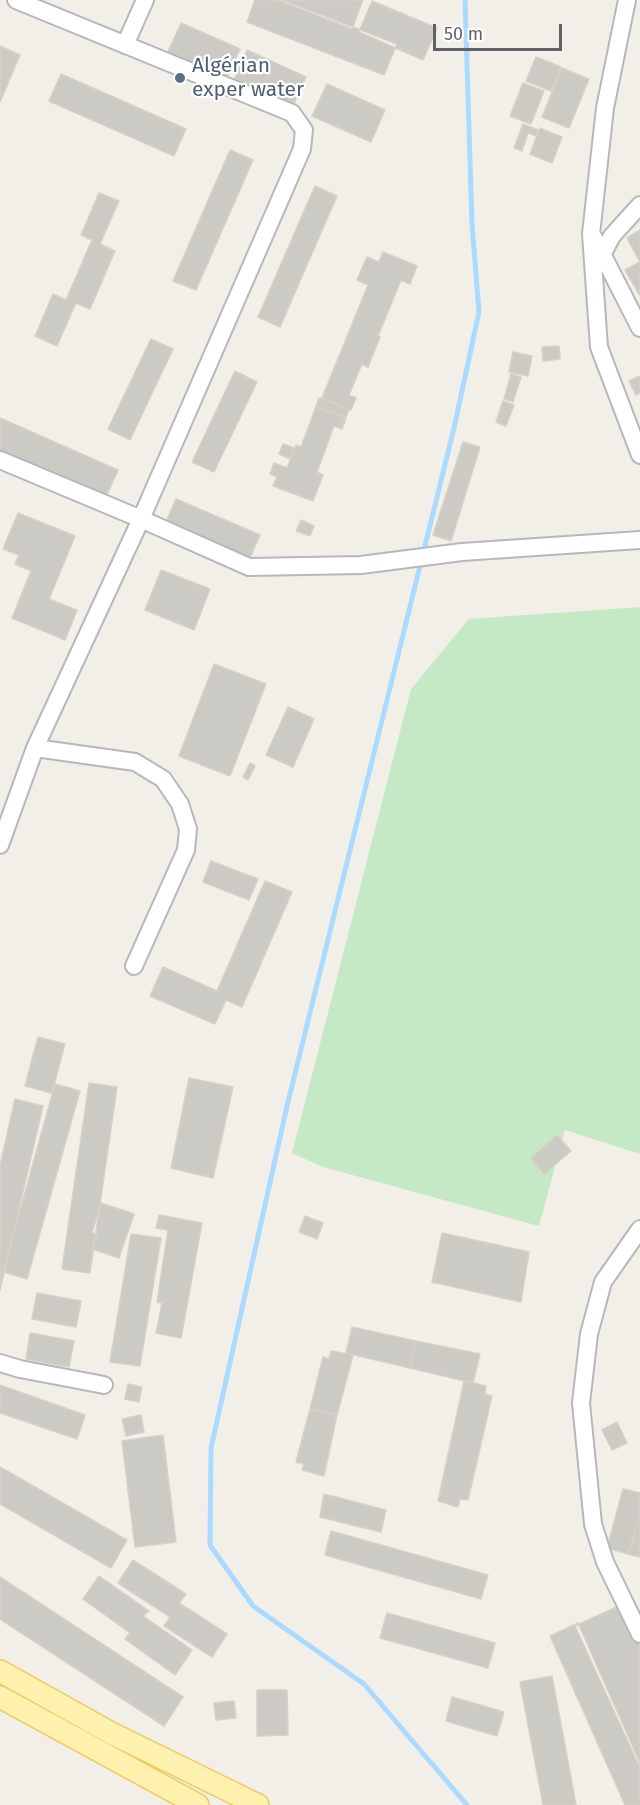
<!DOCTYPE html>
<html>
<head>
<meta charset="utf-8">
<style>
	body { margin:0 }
	#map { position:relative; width:640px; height:1805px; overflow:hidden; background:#f1efe8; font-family:"Fira Sans",sans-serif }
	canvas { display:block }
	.scale { position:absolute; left:433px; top:24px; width:129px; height:27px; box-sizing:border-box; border:3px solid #5f6368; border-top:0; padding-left:8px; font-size:18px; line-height:21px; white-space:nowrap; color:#5f6368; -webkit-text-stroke:4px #fff; paint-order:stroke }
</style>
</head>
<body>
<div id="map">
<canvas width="640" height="1805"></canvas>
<div class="scale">50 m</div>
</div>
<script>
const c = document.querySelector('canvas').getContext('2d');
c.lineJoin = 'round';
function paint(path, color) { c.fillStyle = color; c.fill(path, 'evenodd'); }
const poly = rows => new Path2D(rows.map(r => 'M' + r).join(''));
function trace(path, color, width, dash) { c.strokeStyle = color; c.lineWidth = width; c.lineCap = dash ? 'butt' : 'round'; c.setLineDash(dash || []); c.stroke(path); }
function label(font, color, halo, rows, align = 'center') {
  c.font = font + ' "Fira Sans",sans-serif'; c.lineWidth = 4.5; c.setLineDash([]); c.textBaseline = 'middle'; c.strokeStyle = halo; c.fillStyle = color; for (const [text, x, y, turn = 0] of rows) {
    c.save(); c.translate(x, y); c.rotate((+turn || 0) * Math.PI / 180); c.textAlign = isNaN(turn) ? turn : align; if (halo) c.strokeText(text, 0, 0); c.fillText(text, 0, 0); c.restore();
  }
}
paint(poly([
	[640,607,640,1154,565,1130,539,1226,323,1167,292,1153,411,689,469,619]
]), '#c5e8c5');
trace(poly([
	[465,0,472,224,479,312,454,428,287,1106,211,1448,210,1545,253,1606,364,1684,467,1805]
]), '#aadaff', 5);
const building = poly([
	[255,0,283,0,397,44,384,75,247,22,255,0],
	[278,0,363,0,352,29,278,0],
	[372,1,437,28,423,60,359,32,372,1],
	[181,23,240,49,225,81,167,54,181,23],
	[0,46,20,55,0,102,0,46],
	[247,50,306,77,292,108,233,82,247,50],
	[536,57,561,67,551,91,526,81,536,57],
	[562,68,589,79,569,128,542,117,562,68],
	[61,74,186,129,174,156,49,101,61,74],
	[523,83,544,91,531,124,510,116,523,83],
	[327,84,385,110,371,142,312,116,327,84],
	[523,124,538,130,536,136,528,133,522,151,514,148,523,124],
	[540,128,562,137,552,163,530,154,540,128],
	[230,150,253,160,196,290,173,281,230,150],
	[315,186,337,196,280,327,258,317,315,186],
	[99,193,119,201,100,244,115,251,90,309,76,303,57,346,35,336,53,294,66,300,92,240,81,235,99,193],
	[640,230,640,296,625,270,640,262,627,238,640,230],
	[383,252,417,266,410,284,401,280,378,336,380,337,368,367,362,364,349,395,356,398,351,410,322,398,368,285,357,280,367,257,379,262,383,252],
	[151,339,173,349,130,440,108,429,151,339],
	[559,346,560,359,543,361,542,347,559,346],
	[513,352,532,356,528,376,509,372,513,352],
	[235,371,257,382,214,472,192,462,235,371],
	[511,374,521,377,513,402,504,399,511,374],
	[640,376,640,393,636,395,629,381,640,376],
	[319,398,349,409,346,417,316,407,319,398],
	[503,401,514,405,506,426,496,422,503,401],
	[316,407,346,418,342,429,334,426,317,472,323,475,313,501,273,486,277,477,270,474,274,463,287,468,296,445,301,447,316,407],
	[0,418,118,470,106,497,0,451,0,418],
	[463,442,480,447,451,541,433,535,463,442],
	[283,444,294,448,290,459,279,454,283,444],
	[176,499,260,535,249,560,165,524,176,499],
	[18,513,75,536,49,599,77,610,65,640,12,618,31,571,15,564,19,555,3,549,18,513],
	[301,520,314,526,310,536,296,531,301,520],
	[161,570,210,589,194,630,145,610,161,570],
	[214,664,266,684,230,776,179,756,214,664],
	[288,707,314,719,293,767,266,755,288,707],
	[250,763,255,766,248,780,243,777,250,763],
	[211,861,258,879,249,900,203,882,211,861],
	[265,881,292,892,242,1007,226,1000,215,1024,150,996,163,967,217,991,265,881],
	[38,1037,65,1044,52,1093,25,1086,38,1037],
	[189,1078,233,1087,213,1178,171,1168,189,1078],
	[89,1083,117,1087,90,1273,62,1269,89,1083],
	[55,1084,80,1091,27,1279,3,1272,55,1084],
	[15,1099,43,1106,0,1290,0,1166,15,1099],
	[557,1135,571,1151,544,1174,531,1158,557,1135],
	[101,1203,134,1214,119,1258,92,1249,97,1234,92,1233,101,1203],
	[159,1215,202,1223,181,1338,156,1333,162,1303,157,1302,168,1230,156,1228,159,1215],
	[305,1216,323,1223,317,1239,299,1232,305,1216],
	[442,1233,529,1252,521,1302,432,1282,442,1233],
	[131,1234,161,1238,140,1366,110,1362,131,1234],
	[37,1293,81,1301,76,1327,32,1319,37,1293],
	[352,1327,416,1341,410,1368,346,1353,352,1327],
	[30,1333,74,1341,69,1367,26,1359,30,1333],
	[416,1341,480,1354,473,1383,410,1368,416,1341],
	[331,1351,353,1355,337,1415,310,1409,323,1357,329,1359,331,1351],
	[464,1381,486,1386,485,1394,492,1396,468,1500,460,1499,458,1507,438,1501,464,1381],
	[128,1384,142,1387,139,1402,125,1399,128,1384],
	[0,1385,85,1415,77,1439,0,1413,0,1385],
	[310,1409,337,1415,324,1476,302,1470,304,1464,296,1462,310,1409],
	[141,1415,144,1432,126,1436,122,1419,141,1415],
	[617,1422,627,1443,612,1450,602,1430,617,1422],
	[163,1435,176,1542,135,1547,122,1441,163,1435],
	[0,1467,127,1540,111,1568,0,1504,0,1467],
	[623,1489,640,1493,640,1514,628,1554,607,1548,623,1489],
	[324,1494,386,1510,381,1532,320,1517,324,1494],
	[640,1514,640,1543,633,1541,640,1514],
	[331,1531,488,1575,481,1599,325,1555,331,1531],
	[633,1541,640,1543,640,1557,628,1554,633,1541],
	[133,1560,186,1594,179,1603,227,1634,212,1657,164,1626,170,1617,118,1583,133,1560],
	[99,1576,149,1611,143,1616,192,1650,175,1675,125,1639,130,1633,83,1599,99,1576],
	[0,1577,183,1697,164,1726,0,1619,0,1577],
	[621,1605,640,1647,640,1768,575,1626,621,1605],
	[387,1613,495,1643,488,1668,380,1638,387,1613],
	[578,1623,640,1763,640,1805,625,1805,550,1636,578,1623],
	[552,1676,576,1805,543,1805,520,1682,552,1676],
	[257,1690,287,1690,288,1735,257,1736,257,1690],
	[452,1697,504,1712,497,1736,446,1721,452,1697],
	[234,1701,236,1718,216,1720,214,1703,234,1701]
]);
paint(building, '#cccac5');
trace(building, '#d6d1c6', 1.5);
const minor = poly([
	[627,0,605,108,591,234,599,347,640,455],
	[125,45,145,0],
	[594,238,640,328],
	[603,253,612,236,640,205],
	[0,460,141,519,249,567,361,565,462,552,640,540],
	[35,748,135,762,163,779,180,804,188,829,186,850,134,966],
	[0,845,35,748,141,519,302,149,304,130,292,113,16,0],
	[640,1229,603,1282,589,1334,581,1403,593,1524,605,1562,640,1634],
	[0,1363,20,1369,104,1385]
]);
const major = poly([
	[0,1671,111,1733,258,1805],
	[0,1697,198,1805]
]);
trace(minor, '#b5b8bc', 20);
trace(major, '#f2c960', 24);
trace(minor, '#fff', 16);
trace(major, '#fff2af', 21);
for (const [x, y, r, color] of [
	[180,78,6,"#5c6f8a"]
]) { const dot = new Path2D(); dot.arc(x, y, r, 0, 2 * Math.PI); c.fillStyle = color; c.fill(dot); trace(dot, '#fff', 2); }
label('21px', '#4e5e75', '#fff', [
	["Algérian",192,66],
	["exper water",192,90]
], 'left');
</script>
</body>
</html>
